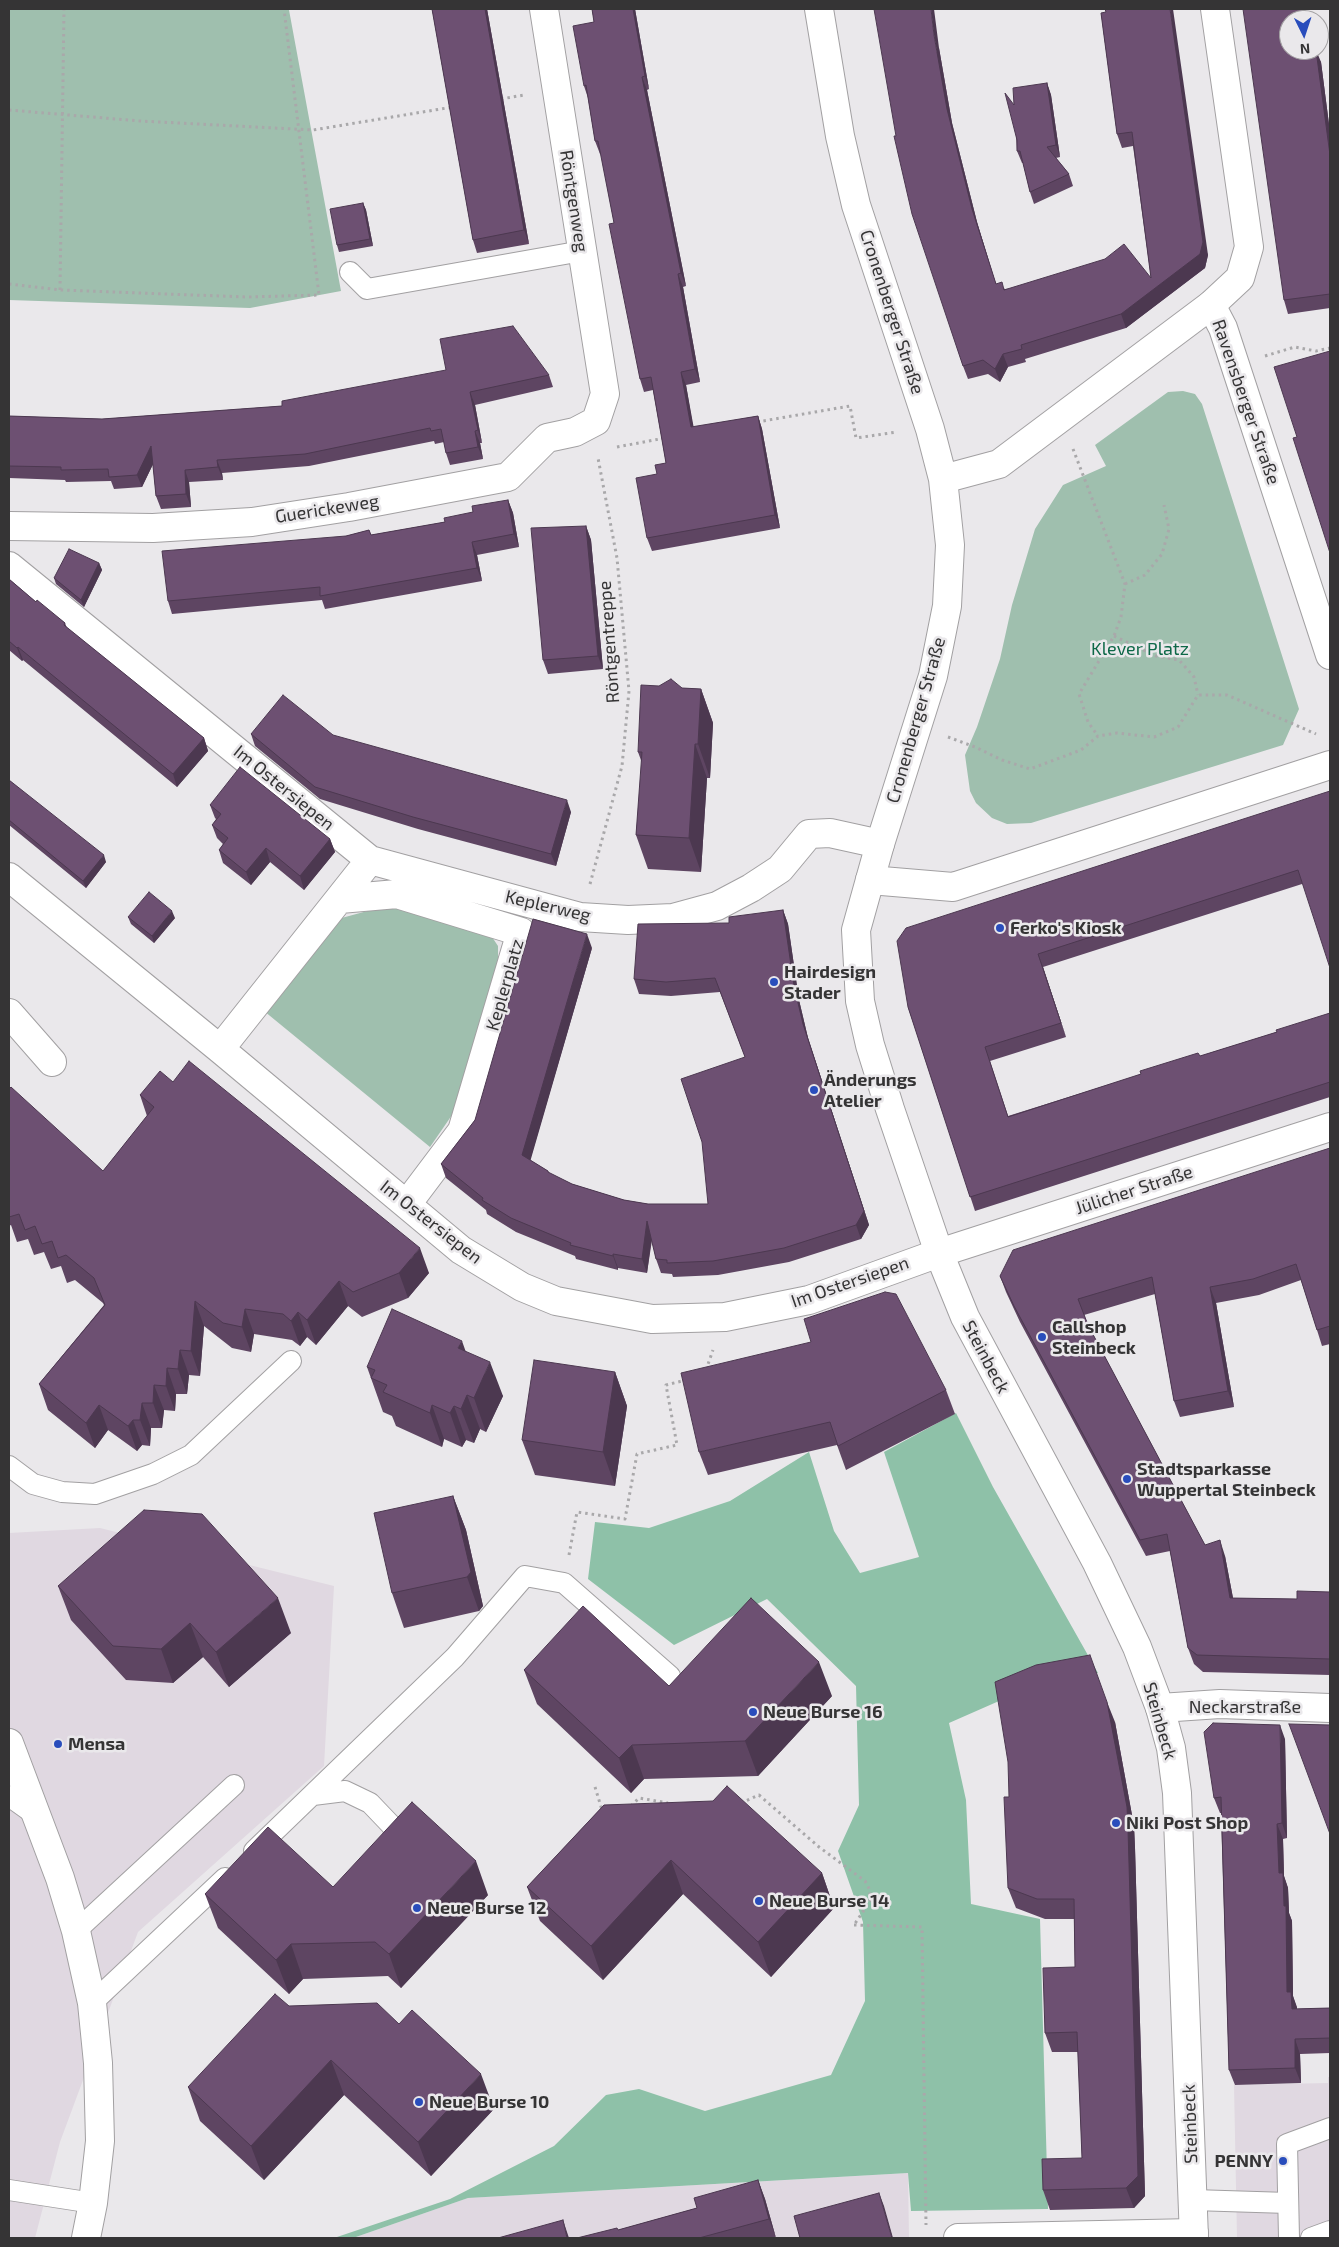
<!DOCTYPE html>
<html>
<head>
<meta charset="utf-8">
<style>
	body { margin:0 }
	#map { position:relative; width:1339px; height:2247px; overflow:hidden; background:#eae8eb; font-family:"Exo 2",sans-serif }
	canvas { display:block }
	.frame { position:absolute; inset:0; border:10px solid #353435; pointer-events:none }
	.north { position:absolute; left:1279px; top:10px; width:50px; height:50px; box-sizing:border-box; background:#eae8eb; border:1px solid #a2a0a2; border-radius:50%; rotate:176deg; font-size:14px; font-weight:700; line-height:20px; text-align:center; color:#353435 }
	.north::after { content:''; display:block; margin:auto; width:18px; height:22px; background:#294dbc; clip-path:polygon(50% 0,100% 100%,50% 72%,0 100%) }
</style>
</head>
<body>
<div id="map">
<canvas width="1339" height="2247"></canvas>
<div class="frame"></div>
<div class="north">N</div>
</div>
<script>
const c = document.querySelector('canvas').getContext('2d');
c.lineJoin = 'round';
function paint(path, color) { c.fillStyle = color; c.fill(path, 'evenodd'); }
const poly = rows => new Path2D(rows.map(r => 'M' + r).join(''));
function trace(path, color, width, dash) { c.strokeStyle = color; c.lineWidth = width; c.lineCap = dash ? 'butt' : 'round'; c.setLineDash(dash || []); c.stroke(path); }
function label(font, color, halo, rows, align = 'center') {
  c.font = font + ' "Exo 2",sans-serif'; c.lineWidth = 5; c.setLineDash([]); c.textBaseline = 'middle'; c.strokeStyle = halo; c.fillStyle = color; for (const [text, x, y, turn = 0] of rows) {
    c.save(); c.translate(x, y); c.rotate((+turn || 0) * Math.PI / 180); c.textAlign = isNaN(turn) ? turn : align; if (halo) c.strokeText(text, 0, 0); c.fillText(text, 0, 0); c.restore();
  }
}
paint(poly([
	[100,1528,334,1586,324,1766,138,1932,60,2142,35,2238,9,2238,9,1533],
	[1328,2077,1330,2077,1330,2238,1237,2238,1234,2085,1328,2083],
	[908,2173,909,2238,353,2238,468,2198]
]), '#e0d8e1');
paint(poly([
	[9,9,291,9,289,10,341,291,250,308,9,300],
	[1183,391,1195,394,1202,404,1299,709,1283,745,1031,823,1007,824,992,818,976,803,970,791,965,755,977,727,1000,659,1012,605,1035,529,1063,485,1106,466,1095,445,1168,392],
	[393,904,490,934,498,946,498,963,460,1096,452,1115,430,1147,264,1011,338,919]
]), '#9fbfae');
paint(poly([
	[956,1413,993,1487,1098,1673,1040,1683,949,1723,966,1800,971,1904,1040,1919,1048,2209,911,2211,908,2173,468,2198,353,2238,334,2238,450,2199,554,2146,606,2095,639,2089,705,2111,831,2075,865,2001,863,1922,838,1851,859,1805,856,1686,767,1599,674,1645,588,1579,595,1522,649,1528,730,1501,809,1452,834,1531,860,1573,919,1557,884,1452]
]), '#8ec1a8');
const lane = poly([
	[350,272,367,289,582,251],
	[9,1466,33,1484,62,1492,95,1494,153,1474,191,1455,291,1361],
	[313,1795,345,1791,370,1803,392,1826,399,1844,396,1847],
	[9,1796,37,1816],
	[254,1851,455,1657,525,1576,564,1583,670,1676],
	[76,1931,234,1785],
	[92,2003,225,1878],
	[9,2190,93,2203],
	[1193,2200,1288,2203],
	[1289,2238,1287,2144,1330,2128],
	[1311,2238,1330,2231]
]);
const street = poly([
	[1211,305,1223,328,1330,655],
	[9,526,153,528,252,522,349,507,508,477,547,438,575,432,596,421,605,394,544,9],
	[9,566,370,860,220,1049],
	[370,860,580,917,628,920,673,918,717,906,751,888,780,869,809,834,830,833,880,844],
	[9,877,220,1049,461,1250,522,1287,556,1301,652,1319,725,1317,809,1300,939,1253,1330,1127],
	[870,880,953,887,1330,765],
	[340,899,397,894,521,932,462,1131,407,1204],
	[9,1013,52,1062],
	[1160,1708,1220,1704,1330,1708],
	[9,1743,60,1878,76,1931,92,2003,98,2063,100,2141,93,2203,86,2238],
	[958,2238,1194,2233]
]);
const secondary = poly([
	[819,9,840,136,856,205,930,429,943,479,950,545,947,606,933,676,880,844,856,930,860,1001,870,1045,890,1109,939,1253,965,1317,1097,1563,1137,1647,1160,1708,1171,1748,1177,1793,1194,2238],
	[943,479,999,464,1211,305,1240,278,1249,247,1215,9]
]);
trace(lane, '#a2a0a2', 22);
trace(street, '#a2a0a2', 30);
trace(secondary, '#a2a0a2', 30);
trace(poly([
	[501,99,524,95],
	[9,110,140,121,313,130,453,107],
	[9,284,60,290,247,297,319,295,284,9],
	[60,290,64,9],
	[1265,356,1295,347,1316,351,1330,348],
	[757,422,850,406,856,438,897,432],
	[617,447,665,438],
	[1073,449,1125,584,1121,617,1114,636,1079,694,1088,722,1098,736],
	[1125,584,1145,575,1162,554,1169,529,1164,505],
	[1114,636,1156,656,1179,660,1194,677,1198,695],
	[948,737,975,747,1002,760,1030,769,1081,750,1098,736,1117,733,1154,737,1178,727,1198,695,1227,695,1316,734],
	[590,884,622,766,629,691,617,558,598,458],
	[706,1370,713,1350],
	[569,1555,577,1512,625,1519,637,1454,677,1445,666,1385,686,1380],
	[595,1787,602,1810],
	[741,1803,759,1795,819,1847,865,1881,870,1890,870,1901,854,1925],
	[631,1806,639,1798,668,1803],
	[854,1925,922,1927,926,2225]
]), '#a9a8aa', 3, [2.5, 4]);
trace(lane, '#fff', 20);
trace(street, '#fff', 28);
trace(secondary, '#fff', 28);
paint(poly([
	[432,9,487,9,529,244,477,253,473,240],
	[592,9,635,9,649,89,647,90,686,286,683,287,700,382,686,385,693,427,758,416,762,429,780,528,652,551,647,538,657,474,666,463,653,390,644,392,640,379,614,223,601,154,600,154,595,141,588,98,584,86,594,22],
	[1101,13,1208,255,1205,268,1126,328,1025,359,1026,362,1008,367,1000,382,988,374,968,379,963,366,896,136,939,48,952,123,977,222,996,284,1005,289,1151,278,1133,146,1122,148,1117,134],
	[1289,20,1321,62,1330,132,1330,308,1288,314,1284,300],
	[1047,83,1051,95,1060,157,1056,158,1069,174,1073,186,1034,204,1030,192,1023,163,1022,163,1017,151,1014,105],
	[363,203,366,210,373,246,339,252,337,245],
	[549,375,553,387,475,405,482,443,480,443,483,459,450,465,446,453,444,442,435,444,434,441,309,466,222,473,223,480,189,482,191,507,161,509,156,496,153,464,142,487,114,489,111,481,66,482,65,480,9,478,9,416,102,419,282,406],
	[508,500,513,513,519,547,477,555,482,581,325,609,322,600,172,614,168,601,346,536,369,530,371,535,445,522],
	[586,526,591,540,603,669,548,674,543,660],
	[99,563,102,570,84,607,56,584,54,578],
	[9,579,36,602,65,623,67,628,204,738,208,751,177,787,23,660,22,661,9,650],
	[682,688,701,689,713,723,710,778,707,778,701,872,648,869,636,835,642,763,638,752],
	[251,734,571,812,556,866,418,829,320,799,255,746],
	[9,780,106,862,86,888,9,825],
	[1330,791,1302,884,1043,967,1066,1037,990,1061,1008,1116,1277,1032,1330,1013,1330,1097,975,1211,908,1007],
	[210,805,330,839,335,852,304,890,270,862,251,885,223,863,219,850,223,844,217,838,212,825,216,819,215,818],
	[783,910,788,924,799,1000,808,1038,869,1225,861,1239,789,1262,718,1275,673,1277,672,1274,661,1273,656,1259,652,1240,647,1273,618,1268,618,1270,576,1259,575,1256,516,1232,487,1214,486,1210,446,1178,441,1164,475,1120,592,948,530,1160,548,1171,549,1173,572,1184,624,1200,648,1204,708,1204,745,1057,720,992,671,996,639,994,634,979,729,923],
	[128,917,175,918,154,943,131,924],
	[173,1082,429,1273,408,1298,362,1317,348,1306,316,1345,307,1337,300,1346,292,1340,254,1334,251,1352,232,1348,204,1326,200,1376,189,1375,187,1394,176,1394,175,1411,164,1410,162,1428,151,1428,150,1446,142,1445,137,1451,108,1430,95,1448,48,1410,39,1384,104,1305,103,1303,75,1280,67,1283,61,1266,51,1269,44,1252,34,1255,28,1239,17,1242,11,1225,9,1226,9,1089,103,1171,147,1116,140,1095],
	[1330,1148,1330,1344,1322,1346,1317,1330,1301,1280,1259,1295,1216,1303,1234,1407,1180,1417,1174,1401,1155,1294,1084,1315,1088,1325,1205,1545,1225,1556,1233,1598,1297,1599,1330,1592,1330,1675,1203,1672,1194,1664,1188,1648,1170,1551,1146,1556,1020,1322,1006,1292,1000,1276],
	[465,1351,503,1396,486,1432,480,1429,474,1443,466,1440,462,1447,444,1439,442,1447,396,1426,392,1416,383,1412,367,1367],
	[615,1372,627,1406,615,1486,535,1475,522,1440],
	[946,1390,955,1414,846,1470,837,1445,708,1475,699,1452],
	[453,1496,466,1530,483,1606,479,1611,404,1628,392,1593],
	[58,1586,291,1633,229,1687,203,1657,173,1683,126,1680,71,1620],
	[524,1670,669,1686,832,1696,758,1776,644,1779,631,1793,537,1704],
	[1115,1722,1134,1826,1135,1848,1145,2196,1134,2208,1050,2210,1043,2190,1082,2158,1078,2052,1052,2052,1045,2033,1075,1967,1074,1919,1045,1919,1016,1908,1008,1888,1009,1797],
	[1285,1739,1287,1838,1283,1839,1284,1876,1288,1888,1289,1913,1292,1921,1293,1996,1297,2009,1330,2008,1330,2053,1300,2054,1301,2083,1235,2085,1229,2070,1221,1813,1220,1813,1214,1798],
	[604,1805,822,1873,834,1908,771,1977,683,1894,603,1980,540,1921,527,1887],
	[333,1887,488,1895,401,1988,388,1976,303,1979,289,1994,218,1928,205,1894],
	[289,2006,399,2024,494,2109,431,2176,344,2095,264,2180,200,2121,188,2087],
	[758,2180,765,2199,776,2238,577,2238,618,2230,697,2208]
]), '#5e4562');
paint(poly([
	[485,9,487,9,529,244,524,230],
	[633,9,635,9,649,89,645,76],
	[931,9,934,9,939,48,952,123,977,222,1000,298,972,209,947,109,934,35],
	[1170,9,1173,9,1208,255,1205,268,1126,328,1121,314,1200,254],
	[1303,9,1305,9,1307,20,1304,20],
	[1316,50,1321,62,1330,132,1330,155],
	[642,77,647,90,686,286,681,273],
	[1047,83,1051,95,1060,157,1056,145],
	[363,203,366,210,373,246,370,239],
	[678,274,683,287,700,382,695,369],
	[1003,354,1008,367,1000,382,995,369],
	[681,372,686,385,696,440,691,427],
	[470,392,475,405,482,443,478,430],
	[758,416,762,429,780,528,775,515],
	[475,431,480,443,483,459,478,447],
	[151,446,156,458,142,487,137,475],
	[217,460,222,473,223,480,218,467],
	[185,470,189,482,191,507,186,494],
	[508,500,513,513,519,547,514,534],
	[586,526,591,540,603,669,598,656],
	[472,542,477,555,482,581,477,568],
	[99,563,102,570,84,607,81,600],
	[18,647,23,660,22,661,17,648],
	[701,689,713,723,710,778,698,744],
	[204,738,208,751,177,787,173,774],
	[695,744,707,778,701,872,689,838],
	[567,800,571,812,556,866,551,854],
	[330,839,335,852,304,890,300,876],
	[266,848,270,862,251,885,246,872],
	[104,855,106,862,86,888,83,881],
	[783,910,788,924,799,1000,808,1038,869,1225,861,1239,856,1225,803,1024,794,986],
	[172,911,175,918,154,943,152,936],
	[587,934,592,948,528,1169,522,1155],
	[1038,954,1043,967,1066,1037,1061,1023],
	[647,1221,652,1235,647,1273,642,1259],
	[420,1248,429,1273,408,1298,399,1273],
	[613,1254,618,1268,618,1270,613,1256],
	[339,1281,348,1306,316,1345,307,1320],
	[1210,1287,1216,1303,1234,1407,1228,1391],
	[195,1301,204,1326,200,1376,191,1351],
	[245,1309,254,1334,251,1352,242,1327],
	[298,1312,307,1337,300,1346,291,1321],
	[462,1341,474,1375,458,1348],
	[180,1350,189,1375,187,1394,178,1369],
	[490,1362,503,1396,486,1432,474,1398],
	[167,1368,176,1394,175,1411,166,1386],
	[615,1372,627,1406,615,1486,603,1452],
	[154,1385,164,1410,162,1428,153,1403],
	[467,1395,480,1429,474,1443,461,1409],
	[142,1403,151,1428,150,1446,140,1420],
	[99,1405,108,1430,95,1448,86,1423],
	[432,1405,444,1439,442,1447,430,1413],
	[454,1406,466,1440,462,1447,450,1413],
	[133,1420,142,1445,137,1451,128,1426],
	[453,1496,466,1530,483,1606,479,1611,467,1577],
	[1220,1540,1225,1556,1236,1614,1230,1598],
	[278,1598,291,1633,229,1687,216,1652],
	[190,1623,203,1657,173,1683,161,1649],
	[819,1662,832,1696,758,1776,745,1741],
	[1107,1702,1115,1722,1134,1826,1135,1848,1145,2196,1134,2208,1126,2188],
	[1280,1725,1285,1739,1287,1838,1282,1823],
	[632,1745,644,1779,631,1793,619,1758],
	[1277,1824,1283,1839,1284,1876,1288,1888,1289,1913,1292,1921,1293,1996,1297,2007,1297,2024,1292,2009,1287,1992,1284,1906,1279,1873],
	[671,1860,683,1894,603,1980,591,1946],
	[476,1861,488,1895,401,1988,389,1954],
	[822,1873,834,1908,771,1977,758,1942],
	[291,1944,303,1979,289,1994,276,1960],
	[1295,2039,1300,2054,1301,2083,1295,2068],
	[331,2060,344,2095,264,2180,251,2146],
	[481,2074,494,2109,431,2176,418,2142],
	[758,2180,765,2199,776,2238,769,2219],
	[879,2193,884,2206,893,2238,892,2238],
	[563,2220,569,2238,567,2238]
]), '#4c3850');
const building = poly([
	[432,9,485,9,524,230,473,240,432,9],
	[592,9,633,9,645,76,642,77,681,273,678,274,695,369,681,372,691,427,758,416,775,515,647,538,636,478,657,474,655,465,666,463,651,377,640,379,609,224,614,223,598,141,595,141,586,85,584,86,573,26,594,22,592,9],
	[874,9,931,9,934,35,947,109,972,209,996,284,1002,282,1004,290,1105,259,1124,244,1151,278,1132,132,1117,134,1101,13,1106,12,1105,9,1170,9,1203,242,1200,254,1121,314,1021,345,1022,349,1003,354,995,369,983,360,963,366,912,214,894,136,896,136,874,9],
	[1243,9,1303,9,1304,20,1289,20,1289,50,1316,50,1330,155,1330,294,1284,300,1243,9],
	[1047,83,1056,145,1047,147,1069,174,1030,192,1020,151,1017,151,1017,140,1005,93,1014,105,1013,88,1047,83],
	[363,203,370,239,337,245,330,209,363,203],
	[513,326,549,375,470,392,478,430,475,431,478,447,446,453,441,429,431,431,430,428,305,454,217,460,218,467,185,470,186,494,156,496,151,446,137,475,109,477,108,469,61,470,61,467,9,466,9,416,102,419,282,406,282,401,446,370,440,339,513,326],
	[1330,351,1330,553,1293,438,1297,437,1274,367,1330,351],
	[508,500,514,534,472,542,477,568,320,596,320,587,168,601,162,551,346,536,369,530,371,535,445,522,444,518,473,512,472,506,508,500],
	[586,526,598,656,543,660,531,528,586,526],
	[69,549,99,563,81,600,54,578,69,549],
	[9,579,36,602,37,600,65,623,64,625,204,738,173,774,18,647,17,648,9,641,9,579],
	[671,679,682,688,701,689,698,744,695,744,689,838,636,835,642,752,638,752,641,685,659,686,671,679],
	[283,695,333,735,567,800,551,854,413,817,315,787,251,734,283,695],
	[240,767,330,839,300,876,266,848,246,872,219,850,228,838,212,825,221,814,210,805,240,767],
	[9,780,104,855,83,881,9,820,9,780],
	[1330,791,1330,968,1298,870,1038,954,1061,1023,985,1047,1008,1117,1141,1074,1140,1071,1198,1053,1200,1056,1277,1032,1276,1030,1330,1013,1330,1082,970,1197,908,1007,897,941,906,928,1330,791],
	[149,892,172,911,152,936,128,917,149,892],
	[783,910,794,986,803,1024,864,1211,856,1225,784,1248,713,1261,667,1263,667,1260,656,1259,647,1221,642,1259,613,1254,613,1256,570,1245,571,1243,511,1218,482,1200,483,1198,441,1164,475,1120,533,919,587,934,522,1155,548,1171,548,1172,572,1184,624,1200,648,1204,708,1204,702,1142,681,1079,745,1057,715,978,666,982,634,979,638,924,729,923,729,917,783,910],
	[189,1061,420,1248,399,1273,353,1292,339,1281,307,1320,298,1312,291,1321,283,1314,245,1309,242,1327,223,1323,195,1301,191,1351,180,1350,178,1369,167,1368,166,1386,154,1385,153,1403,142,1403,140,1420,133,1420,128,1426,99,1405,86,1423,39,1384,105,1305,94,1278,66,1255,58,1258,52,1241,42,1244,35,1226,25,1230,19,1214,9,1217,9,1089,11,1087,103,1171,154,1107,140,1095,160,1071,173,1082,189,1061],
	[1330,1148,1330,1326,1317,1330,1296,1264,1253,1279,1210,1287,1228,1391,1174,1401,1152,1277,1078,1299,1088,1325,1205,1545,1220,1540,1230,1598,1297,1599,1297,1591,1330,1592,1330,1659,1197,1655,1188,1648,1167,1534,1140,1540,1014,1306,1000,1276,1013,1250,1330,1148],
	[885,1292,896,1294,946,1390,838,1446,830,1422,699,1452,681,1373,811,1342,804,1319,885,1292],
	[392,1309,462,1341,458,1348,490,1362,474,1398,467,1395,461,1409,454,1406,450,1413,432,1405,430,1413,383,1392,387,1385,371,1378,375,1370,367,1367,392,1309],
	[534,1360,615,1372,603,1452,522,1440,534,1360],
	[453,1496,471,1572,467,1577,392,1593,374,1513,453,1496],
	[144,1510,202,1514,278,1598,216,1652,190,1623,161,1649,113,1646,58,1586,144,1510],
	[751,1598,819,1662,745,1741,632,1745,619,1758,524,1670,583,1606,669,1686,751,1598],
	[1090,1655,1107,1702,1127,1807,1128,1829,1138,2176,1126,2188,1043,2190,1042,2159,1082,2158,1077,2032,1045,2033,1043,1968,1075,1967,1074,1899,1037,1899,1008,1888,1004,1797,1009,1797,1008,1762,995,1682,1036,1665,1090,1655],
	[1213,1723,1280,1725,1282,1823,1277,1824,1279,1873,1283,1873,1284,1906,1286,1906,1287,1992,1291,1992,1292,2009,1330,2008,1330,2038,1295,2039,1295,2068,1229,2070,1221,1797,1214,1798,1204,1732,1213,1723],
	[1289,1724,1330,1725,1330,1834,1289,1724],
	[727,1786,822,1873,758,1942,671,1860,591,1946,527,1887,604,1805,713,1801,727,1786],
	[412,1802,476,1861,389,1954,375,1942,291,1944,276,1960,205,1894,268,1827,333,1887,412,1802],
	[275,1994,289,2006,377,2003,399,2024,412,2010,481,2074,418,2142,331,2060,251,2146,188,2087,275,1994],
	[758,2180,769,2219,699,2238,577,2238,617,2228,618,2230,697,2208,694,2198,758,2180],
	[879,2193,892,2238,800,2238,794,2216,879,2193],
	[563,2220,567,2238,498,2238,563,2220]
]);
paint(building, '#6d5072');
trace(building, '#4c3850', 1);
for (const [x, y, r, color] of [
	[1000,928,5,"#294dbc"],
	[774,982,5,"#294dbc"],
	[814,1090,5,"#294dbc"],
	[1042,1337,5,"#294dbc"],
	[1127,1479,5,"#294dbc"],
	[753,1712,5,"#294dbc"],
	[58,1744,5,"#294dbc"],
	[1116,1823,5,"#294dbc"],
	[759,1901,5,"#294dbc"],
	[417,1908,5,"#294dbc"],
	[419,2102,5,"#294dbc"],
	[1283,2161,5,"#294dbc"]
]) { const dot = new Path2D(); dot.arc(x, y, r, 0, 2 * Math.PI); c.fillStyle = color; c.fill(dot); trace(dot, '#eae8eb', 2); }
label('18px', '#353435', '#eae8eb', [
	["Röntgenweg",574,201,81],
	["Cronenberger Straße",892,312,72],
	["Ravensberger Straße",1246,402,71],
	["Guerickeweg",327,509,-9],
	["Röntgentreppe",609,642,-94],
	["Cronenberger Straße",916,720,-74],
	["Im Ostersiepen",284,788,39],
	["Keplerweg",548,906,13],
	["Keplerplatz",505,985,-74],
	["Jülicher Straße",1134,1190,-18],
	["Im Ostersiepen",431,1222,38],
	["Im Ostersiepen",850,1282,-19],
	["Steinbeck",986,1357,62],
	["Neckarstraße",1245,1707],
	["Steinbeck",1160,1721,74],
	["Steinbeck",1190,2124,-92]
]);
label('18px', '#0e6848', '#eae8eb', [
	["Klever Platz",1140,649]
]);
label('bold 18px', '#353435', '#eae8eb', [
	["Ferko's Kiosk",1010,928],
	["Hairdesign",784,972],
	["Stader",784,993],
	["Änderungs",824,1080],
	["Atelier",824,1101],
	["Callshop",1052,1327],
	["Steinbeck",1052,1348],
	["Stadtsparkasse",1137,1469],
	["Wuppertal Steinbeck",1137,1490],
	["Neue Burse 16",763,1712],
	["Mensa",68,1744],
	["Niki Post Shop",1126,1823],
	["Neue Burse 14",769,1901],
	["Neue Burse 12",427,1908],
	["Neue Burse 10",429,2102],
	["PENNY",1273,2161,"right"]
], 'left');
</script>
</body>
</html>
